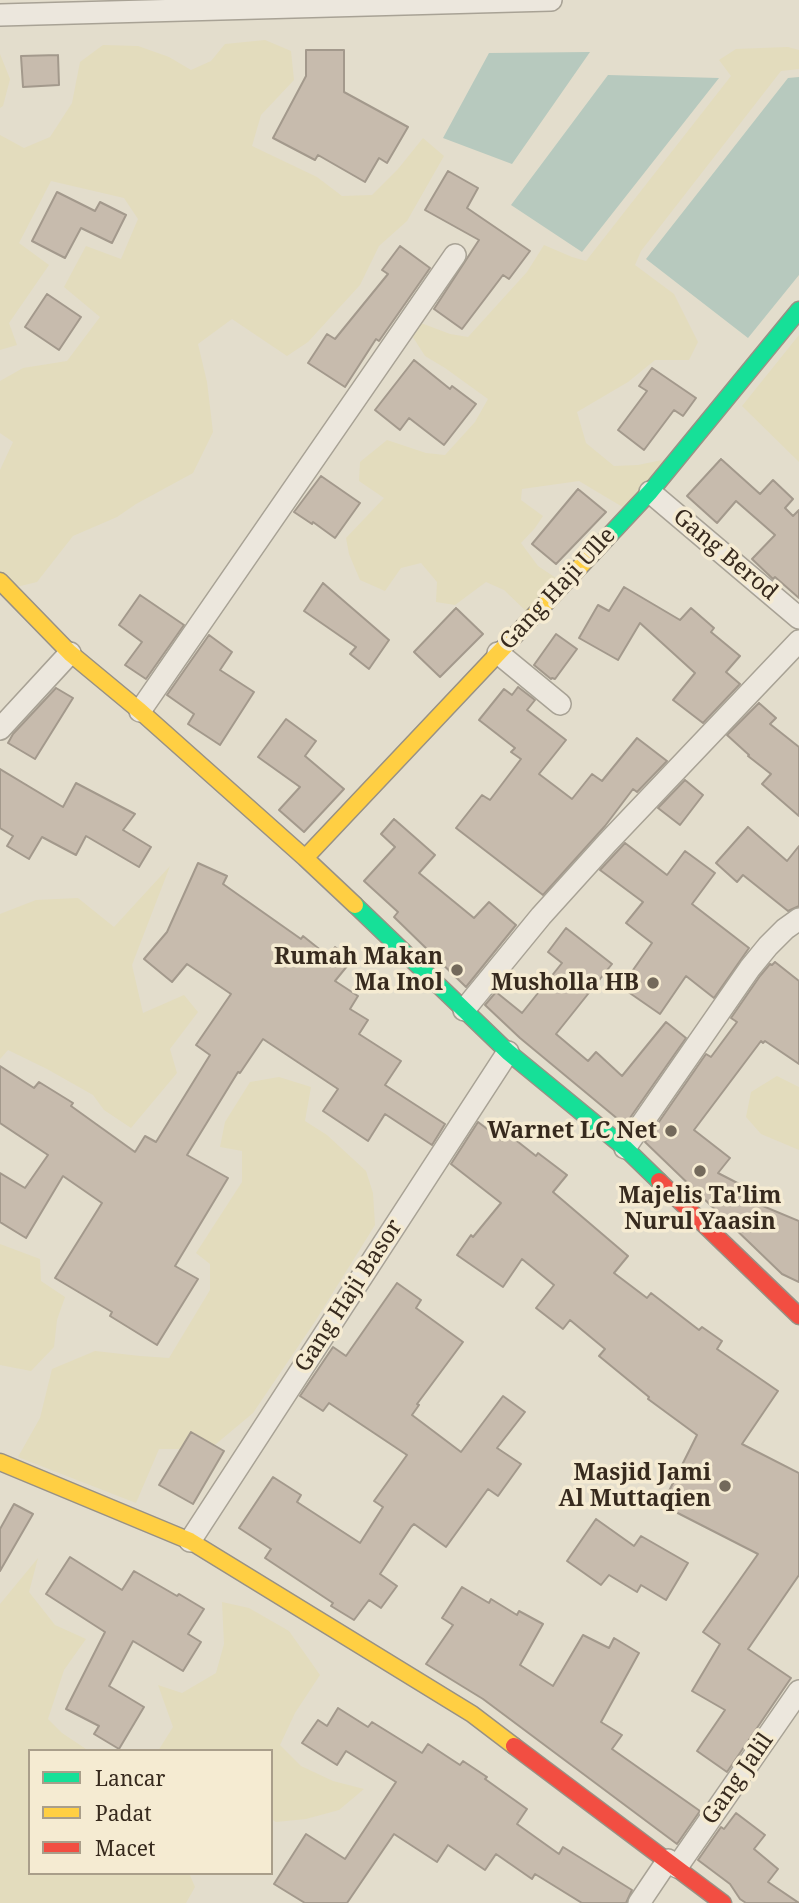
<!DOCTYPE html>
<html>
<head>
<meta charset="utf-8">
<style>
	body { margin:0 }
	#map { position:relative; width:799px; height:1903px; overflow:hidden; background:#e3ddcc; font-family:"Noto Serif",serif }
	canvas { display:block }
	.legend { position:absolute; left:28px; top:1749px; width:245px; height:126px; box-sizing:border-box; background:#f5ebd2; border:2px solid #a99e8a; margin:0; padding:9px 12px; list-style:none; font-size:21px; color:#372a1e }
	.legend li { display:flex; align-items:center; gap:14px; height:35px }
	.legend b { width:35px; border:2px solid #a99e8a }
</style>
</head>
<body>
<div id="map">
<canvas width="799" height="1903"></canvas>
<ul class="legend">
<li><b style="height:9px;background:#16e098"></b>Lancar</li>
<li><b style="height:9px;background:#ffcf43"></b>Padat</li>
<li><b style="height:9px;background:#f24e42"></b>Macet</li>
</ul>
</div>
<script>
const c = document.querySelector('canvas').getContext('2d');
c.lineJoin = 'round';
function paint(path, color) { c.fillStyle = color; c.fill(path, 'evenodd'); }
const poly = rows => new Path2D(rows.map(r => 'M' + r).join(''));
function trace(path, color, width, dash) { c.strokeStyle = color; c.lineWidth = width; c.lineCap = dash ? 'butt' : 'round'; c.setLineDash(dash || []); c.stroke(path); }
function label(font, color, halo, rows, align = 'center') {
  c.font = font + ' "Noto Serif",serif'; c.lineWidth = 7; c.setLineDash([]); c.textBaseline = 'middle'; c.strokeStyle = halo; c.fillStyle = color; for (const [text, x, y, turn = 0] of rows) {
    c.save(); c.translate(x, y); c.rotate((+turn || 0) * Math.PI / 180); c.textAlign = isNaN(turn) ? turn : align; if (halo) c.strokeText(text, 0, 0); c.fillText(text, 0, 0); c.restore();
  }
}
paint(poly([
	[265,40,291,51,294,80,261,115,252,146,317,177,342,196,372,195,398,169,423,138,444,156,407,221,379,246,360,285,308,342,287,356,232,319,198,344,207,382,213,432,193,473,136,504,117,517,73,536,37,582,4,590,0,585,0,470,13,442,0,433,0,381,23,368,67,361,100,317,64,287,86,246,121,259,138,219,124,198,51,181,19,243,49,265,9,323,17,345,0,350,0,135,24,148,50,137,72,103,80,62,103,45,138,46,169,57,191,70,211,61,225,44],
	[788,47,799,50,799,69,781,71,641,251,635,265,674,294,698,342,689,360,655,360,628,382,577,412,586,443,614,466,638,465,667,459,626,509,579,481,522,489,521,500,543,516,535,528,521,543,538,566,562,582,530,615,504,590,486,582,455,605,436,602,437,582,421,563,401,568,385,591,360,580,349,554,346,538,384,498,359,481,360,462,387,440,426,453,445,455,475,422,488,399,445,368,425,356,409,331,421,323,450,334,468,337,527,272,544,245,572,257,586,261,731,76,719,60,736,49],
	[0,54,10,79,3,106,0,108],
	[799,335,799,462,742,406],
	[170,866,132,965,143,1013,184,995,198,1012,170,1049,177,1073,131,1128,104,1110,93,1095,47,1069,8,1050,0,1059,0,914,36,900,78,898,114,927],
	[777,1076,799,1087,799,1150,761,1134,746,1117,751,1092],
	[279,1077,311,1087,305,1121,327,1135,366,1171,373,1193,375,1225,314,1323,253,1413,210,1449,159,1449,136,1503,18,1457,40,1418,52,1369,95,1351,140,1356,169,1358,210,1290,210,1264,196,1253,242,1182,242,1151,220,1147,225,1122,250,1082],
	[0,1244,40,1259,41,1281,65,1297,57,1320,54,1347,31,1371,0,1365],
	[38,1558,29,1592,55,1625,86,1639,64,1670,48,1719,62,1733,89,1751,30,1751,30,1873,189,1873,195,1887,186,1903,0,1903,0,1604],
	[222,1602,249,1608,289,1631,320,1675,295,1713,280,1745,301,1766,333,1781,364,1789,339,1810,306,1819,276,1822,271,1819,271,1751,158,1751,173,1727,158,1685,182,1693,216,1673,224,1644]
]), '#e3dcbd');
paint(poly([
	[590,52,512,164,443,138,489,53],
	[608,75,719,78,582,252,511,205],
	[799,77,799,275,748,338,646,259,788,78]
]), '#b7c9be');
const building = poly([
	[306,50,344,50,344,92,408,127,387,163,379,158,365,182,318,155,315,160,273,138,306,76,306,50],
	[58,55,59,85,23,87,21,56,58,55],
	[448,171,478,188,467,208,530,251,509,279,503,275,462,329,434,309,479,240,425,210,448,171],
	[57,192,95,211,100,202,126,215,112,243,81,228,65,258,32,241,57,192],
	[400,246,430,268,379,341,376,339,345,387,308,363,327,334,335,339,388,274,382,270,400,246],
	[47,294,81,317,59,350,25,327,47,294],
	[414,360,450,389,452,386,476,404,444,445,409,418,400,430,375,410,414,360],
	[652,368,696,398,683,416,674,410,644,450,618,430,647,391,639,386,652,368],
	[721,459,760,494,773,480,793,499,785,508,793,516,799,510,799,598,775,577,773,579,752,559,775,535,736,501,717,523,687,496,721,459],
	[321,476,360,503,335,538,313,522,312,524,294,512,321,476],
	[578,489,606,512,556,564,532,544,578,489],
	[323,583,389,640,369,669,350,654,356,647,304,611,323,583],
	[624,587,680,620,691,608,714,628,711,632,740,656,726,672,740,684,703,723,673,700,695,673,640,623,618,660,579,638,598,605,609,611,624,587],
	[140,595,184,625,146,679,125,665,142,642,119,625,140,595],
	[456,608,483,634,440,677,414,652,456,608],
	[556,634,577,649,555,679,552,678,551,679,534,665,556,634],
	[209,635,232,652,220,670,254,692,220,745,188,724,194,714,167,695,209,635],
	[518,687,535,700,527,710,566,740,539,774,572,799,592,774,602,781,637,738,667,761,637,792,633,789,605,826,543,895,456,828,482,795,490,800,521,759,511,752,515,748,479,720,504,689,512,695,518,687],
	[56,688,73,698,35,759,8,743,13,734,56,688],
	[759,703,776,718,770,724,799,747,799,816,762,784,771,774,748,756,749,755,727,735,759,703],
	[286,719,316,741,305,756,344,789,304,832,279,810,300,787,258,757,286,719],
	[0,769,63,807,76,783,135,814,123,830,151,847,139,867,86,836,76,855,42,837,29,859,7,846,13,836,0,828,0,769],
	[685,780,703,795,680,825,658,808,685,780],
	[394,819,435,855,419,873,474,918,489,902,516,925,466,987,394,917,398,912,364,881,395,847,381,834,394,819],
	[748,827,787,861,799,846,799,906,788,911,743,875,737,882,716,863,748,827],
	[625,843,667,875,685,851,715,873,692,904,749,948,714,998,686,976,660,1014,621,987,652,943,626,923,643,902,600,870,625,843],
	[198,863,227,876,223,884,301,939,303,936,328,956,335,947,352,960,335,981,358,996,350,1009,368,1020,359,1034,401,1061,385,1085,445,1124,432,1145,385,1114,368,1141,323,1111,338,1089,263,1039,240,1073,238,1072,187,1155,228,1178,175,1266,198,1279,157,1345,110,1316,112,1312,55,1278,102,1203,63,1176,26,1238,0,1222,0,1173,25,1188,48,1155,0,1123,0,1066,34,1088,39,1082,73,1103,71,1106,135,1152,145,1136,156,1142,210,1055,196,1045,231,994,187,964,172,982,144,959,167,932,198,863],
	[566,928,612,964,556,1034,588,1061,596,1052,622,1076,666,1022,686,1038,625,1125,520,1038,485,1005,496,992,522,1013,562,963,548,952,566,928],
	[775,962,799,981,799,1064,765,1041,763,1043,761,1041,694,1130,730,1158,718,1173,751,1190,746,1199,799,1221,799,1282,782,1274,645,1142,706,1054,711,1057,737,1022,731,1018,760,976,770,964,772,965,775,962],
	[478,1122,503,1141,508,1134,536,1156,538,1153,567,1175,553,1192,628,1256,614,1273,647,1298,651,1293,699,1330,702,1327,722,1341,717,1349,778,1391,742,1444,799,1473,799,1575,748,1649,791,1678,727,1772,697,1751,725,1710,692,1691,720,1644,703,1632,758,1554,662,1505,697,1435,648,1399,649,1397,599,1356,605,1349,570,1320,563,1329,536,1308,554,1285,522,1259,503,1287,457,1255,471,1235,473,1237,501,1203,451,1164,478,1122],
	[397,1283,421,1300,416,1308,463,1342,417,1404,419,1405,412,1415,461,1452,503,1396,525,1412,497,1448,521,1464,498,1496,488,1489,446,1547,414,1524,411,1527,380,1574,397,1586,381,1608,369,1600,354,1620,331,1606,333,1603,265,1558,271,1549,239,1528,273,1477,301,1495,297,1502,360,1543,383,1507,374,1501,407,1455,329,1403,323,1411,300,1396,333,1347,346,1356,397,1283],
	[191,1432,224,1451,193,1504,159,1485,191,1432],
	[14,1504,33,1514,0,1571,0,1529,14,1504],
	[596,1519,634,1546,641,1536,688,1563,666,1600,641,1585,637,1592,609,1575,601,1585,567,1561,596,1519],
	[70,1557,122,1590,134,1571,177,1596,179,1594,204,1609,188,1634,201,1642,183,1671,133,1641,109,1686,144,1707,119,1749,94,1734,99,1726,66,1709,105,1632,46,1594,70,1557],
	[462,1587,489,1603,491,1599,517,1615,519,1611,543,1624,520,1665,553,1686,583,1635,609,1648,614,1638,639,1653,601,1722,622,1735,612,1749,700,1811,677,1844,483,1699,426,1664,453,1625,442,1618,462,1587],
	[338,1708,368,1727,372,1722,422,1753,428,1744,460,1765,463,1761,487,1777,485,1779,527,1809,517,1824,559,1854,563,1847,632,1890,626,1903,582,1903,535,1874,532,1879,496,1854,485,1870,448,1845,437,1862,394,1834,347,1903,305,1903,274,1884,306,1834,345,1859,396,1782,346,1751,337,1765,302,1743,318,1720,327,1726,338,1708],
	[736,1813,765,1835,754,1849,778,1869,768,1882,799,1903,746,1903,740,1899,730,1884,698,1860,721,1827,724,1829,736,1813]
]);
paint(building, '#c7bbad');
trace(building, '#a3998c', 2);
const street = poly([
	[0,15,551,0],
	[650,492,799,618],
	[498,653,560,704],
	[140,711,455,255],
	[0,729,70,653],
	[464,1010,541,916,607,843,799,641],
	[625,1148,750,968,768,946,785,929,799,919],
	[190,1541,508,1052],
	[677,1867,799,1691],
	[639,1903,668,1860]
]);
const fast = poly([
	[592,554,650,492,799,310],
	[355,905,508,1052,625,1148,659,1181]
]);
const slow = poly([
	[0,581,70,653,140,711,305,858,355,905],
	[305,858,592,554],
	[0,1462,190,1541,472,1714,514,1746]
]);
const jam = poly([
	[659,1181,799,1316],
	[514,1746,723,1903]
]);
trace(street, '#a8a295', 24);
trace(fast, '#989185', 19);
trace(slow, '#989185', 19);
trace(jam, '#989185', 19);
trace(street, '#ece7dd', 21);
trace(fast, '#16e098', 16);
trace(slow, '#ffcf43', 16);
trace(jam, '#f24e42', 16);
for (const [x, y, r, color] of [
	[457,970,7,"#73695b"],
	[653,983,7,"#73695b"],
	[671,1131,7,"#73695b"],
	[700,1171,7,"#73695b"],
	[725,1486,7,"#73695b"]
]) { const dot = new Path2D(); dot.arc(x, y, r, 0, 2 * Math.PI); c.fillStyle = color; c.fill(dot); trace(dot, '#f5ebd2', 2.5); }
label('23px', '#372a1e', '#f5ebd2', [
	["Gang Berod",725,555,40],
	["Gang Haji Ulle",558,589,-47],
	["Gang Haji Basor",349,1296,-57],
	["Gang Jalil",738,1779,-55]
]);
label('bold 23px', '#372a1e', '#f5ebd2', [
	["Rumah Makan",443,957],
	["Ma Inol",443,983],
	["Musholla HB",639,983],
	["Warnet LC Net",657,1131],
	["Majelis Ta'lim",700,1196,"center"],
	["Nurul Yaasin",700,1222,"center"],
	["Masjid Jami",711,1473],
	["Al Muttaqien",711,1499]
], 'right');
</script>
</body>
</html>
